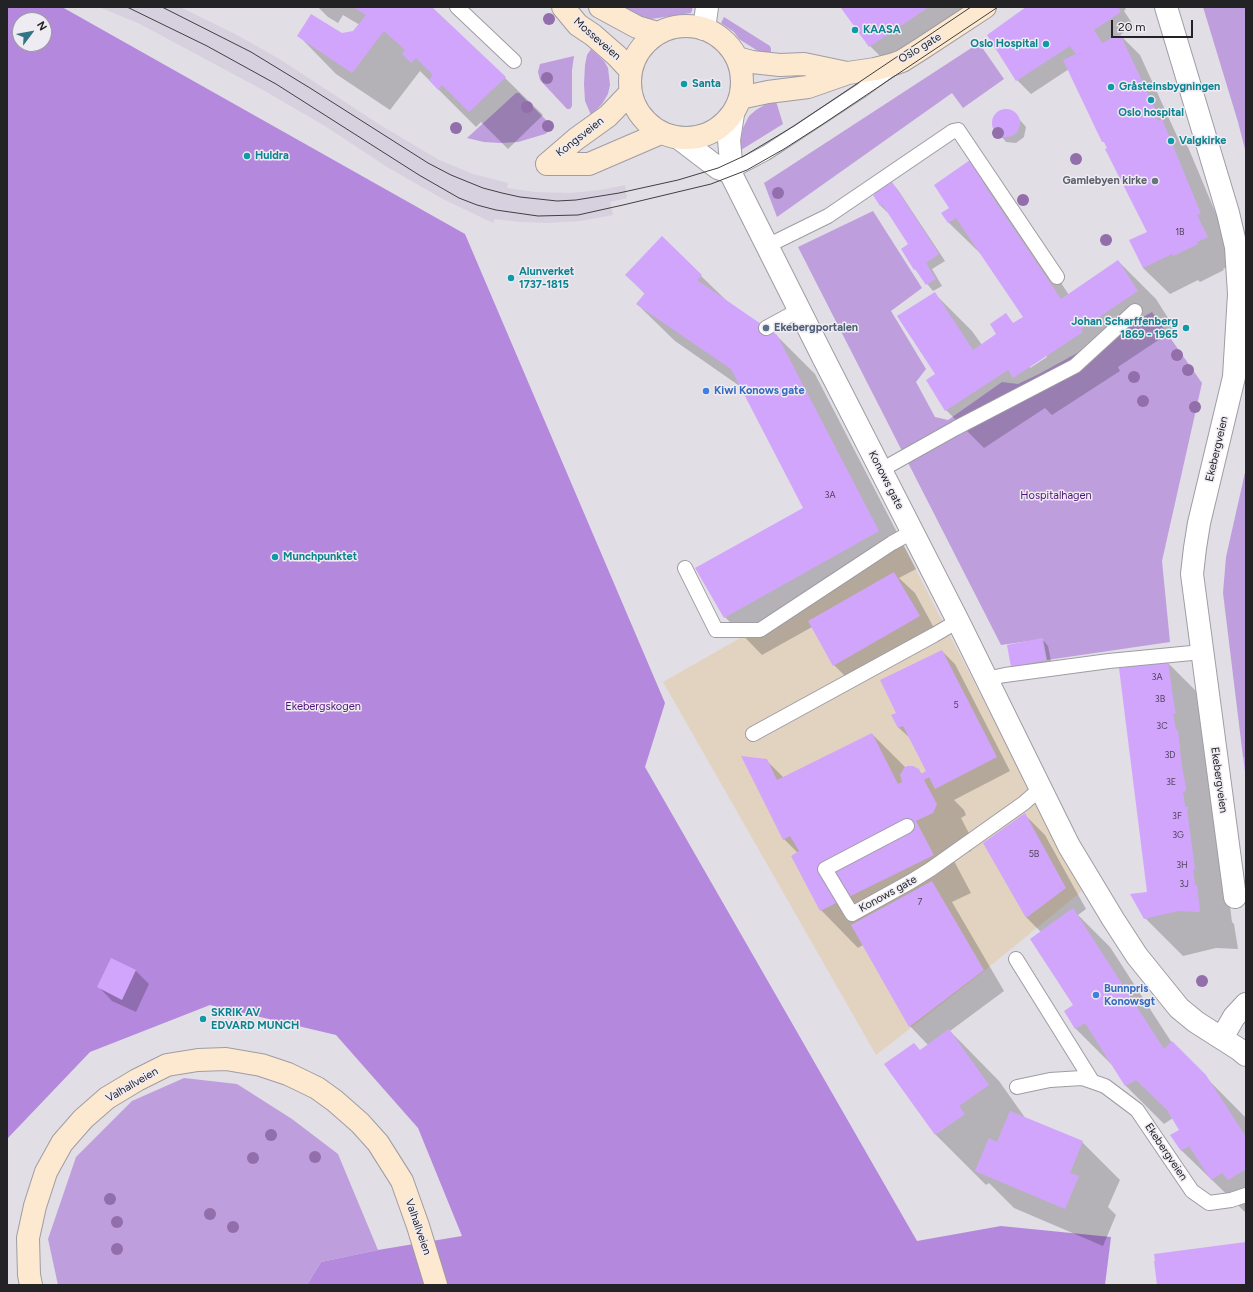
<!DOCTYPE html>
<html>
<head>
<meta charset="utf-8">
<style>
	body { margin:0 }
	#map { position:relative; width:1253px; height:1292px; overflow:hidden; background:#e1dee5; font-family:Figtree,sans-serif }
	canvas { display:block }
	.frame { position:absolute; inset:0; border:8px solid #232225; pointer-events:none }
	.north { position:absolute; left:12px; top:12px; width:40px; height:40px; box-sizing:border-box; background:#eeebf2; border:1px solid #9d9ba0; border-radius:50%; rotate:58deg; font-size:11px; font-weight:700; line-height:16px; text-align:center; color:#232225 }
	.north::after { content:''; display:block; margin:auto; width:14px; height:18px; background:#327685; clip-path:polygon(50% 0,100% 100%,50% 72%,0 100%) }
	.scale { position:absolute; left:1111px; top:20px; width:82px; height:18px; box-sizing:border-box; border:2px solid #232225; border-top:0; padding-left:5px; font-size:12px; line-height:14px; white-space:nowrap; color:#232225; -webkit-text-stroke:3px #eeebf2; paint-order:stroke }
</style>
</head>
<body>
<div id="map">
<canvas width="1253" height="1292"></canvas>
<div class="frame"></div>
<div class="north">N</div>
<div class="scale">20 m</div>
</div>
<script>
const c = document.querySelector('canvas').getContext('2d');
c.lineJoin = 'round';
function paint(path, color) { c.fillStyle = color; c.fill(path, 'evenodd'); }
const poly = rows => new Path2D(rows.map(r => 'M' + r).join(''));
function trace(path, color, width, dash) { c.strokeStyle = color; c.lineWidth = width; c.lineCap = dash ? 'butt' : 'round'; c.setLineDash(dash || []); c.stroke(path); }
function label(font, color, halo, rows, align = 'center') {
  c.font = font + ' Figtree,sans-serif'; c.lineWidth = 3; c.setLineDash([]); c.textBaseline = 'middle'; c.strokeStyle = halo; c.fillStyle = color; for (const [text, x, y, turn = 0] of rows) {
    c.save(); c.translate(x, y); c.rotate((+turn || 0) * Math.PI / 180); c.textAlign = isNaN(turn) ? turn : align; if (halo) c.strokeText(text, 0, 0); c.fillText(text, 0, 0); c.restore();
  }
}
paint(poly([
	[903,545,1082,891,984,971,876,1055,663,682]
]), '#e2d3c1');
paint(poly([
	[99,7,180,7,237,35,281,60,377,123,439,160,473,174,508,183,507,188,535,192,571,193,601,190,625,185,627,198,610,202,613,215,580,221,548,223,520,222,495,219,493,223,443,199,387,167,325,126,263,90,140,24]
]), '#d7d0de');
paint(poly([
	[620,7,693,7,691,13,651,19,637,18],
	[1203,7,1246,7,1246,153,1238,122],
	[724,17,770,46,771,49,771,55,758,51,739,39,734,32,721,23],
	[979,43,1004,79,963,108,952,93,777,217,764,183],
	[591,49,604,61,608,68,610,85,608,94,602,104,591,115,585,101,584,84,585,65,587,55],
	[574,56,572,70,572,106,570,109,567,109,540,80,538,72,540,64],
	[516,93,519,93,554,128,545,134,518,142,501,143,484,142,467,138],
	[776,101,783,124,741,150,740,143,743,128,749,116,756,110,766,104],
	[873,211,922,288,891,311,926,369,916,382,935,417,948,420,1002,382,1018,384,1039,374,1152,312,1202,383,1162,561,1170,642,1047,660,1043,639,1001,645,798,247],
	[1246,468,1246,757,1243,757,1223,593,1226,557],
	[184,1078,237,1084,292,1119,338,1154,378,1250,321,1262,307,1285,58,1285,48,1239,76,1157,132,1101]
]), '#bf9ede');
paint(poly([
	[7,7,62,7,465,234,665,703,645,767,917,1241,1001,1226,1111,1237,1105,1285,307,1285,321,1262,378,1250,462,1236,418,1128,336,1035,210,1005,90,1052,7,1139],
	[20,20,44,20,44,44,20,44]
]), '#b488dd');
paint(poly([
	[318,7,430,7,505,78,543,115,508,149,481,122,476,127,420,71,390,110,336,74,299,36,342,34,354,32,360,25,343,15,338,23,328,17],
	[845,7,971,7,890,66,870,46],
	[1028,7,1124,7,1126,9,1124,11,1134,26,1120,35,1140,55,1177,136,1188,147,1227,240,1223,242,1233,264,1223,269,1224,270,1200,282,1198,280,1170,294,1143,268,1148,232,1069,69,1031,94,1017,80,988,35],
	[1003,110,1013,112,1026,127,1024,137,1016,143,1006,142,993,126,995,116],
	[970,161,1020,221,1069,295,1118,261,1156,299,1175,329,1118,367,1120,371,1052,415,1045,408,984,448,946,410,936,375,934,293,972,331,982,345,998,335,1006,315,1014,324,1024,318,984,257,948,222,951,209],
	[1046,355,1047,357,1030,368,1030,366],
	[892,183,898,190,945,261,932,269,942,286,933,291,915,269,903,249,910,245,888,211,887,212,880,205],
	[626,275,701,276,729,303,777,336,815,374,916,569,899,578,915,593,939,637,854,685,834,665,812,627,762,655,725,617,804,508,741,387,675,341,637,304,645,294],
	[1042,639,1048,646,1052,666,1018,673,1012,666],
	[942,651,955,664,1010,771,954,800,964,810,966,815,961,818,974,843,971,851,953,859,971,893,952,902,1004,991,950,1031,999,1081,1026,1119,1082,1142,1120,1180,1108,1207,1116,1215,1103,1246,1014,1208,989,1183,986,1185,936,1135,886,1064,921,1051,928,1045,910,1026,863,945,858,948,821,910,798,853,784,839,766,760,784,778,872,734,906,768,918,770,922,774,927,771,912,740,899,728,892,716,898,713],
	[1168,663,1206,701,1230,906,1232,922,1234,924,1238,949,1216,948,1183,956,1145,918],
	[1025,815,1045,835,1086,909,1078,915,1110,947,1172,1043,1246,1118,1246,1213,1181,1150,1180,1130,1173,1118,1164,1124,1126,1086,1112,1065,1076,1029,1065,1011,1074,1005,1041,932,1026,917],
	[112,959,136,971,149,984,136,1012,112,1001,99,987]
]), '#0003');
paint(poly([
	[353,7,432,7,506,77,469,112,442,85,438,90,429,80,433,75,416,58,411,63,402,54,405,50,384,31,352,73,297,36,311,14,342,33,353,31,366,15],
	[843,7,929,7,869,47,841,8],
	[1026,7,1118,7,1121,12,1094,30,1102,43,1120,34,1158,115,1156,116,1158,121,1162,119,1201,214,1197,215,1208,237,1197,242,1198,244,1173,256,1172,254,1143,268,1129,240,1147,232,1105,149,1107,148,1104,142,1102,142,1063,60,1076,54,1070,46,1016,81,987,35],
	'992 123a14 14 0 1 1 28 0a14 14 0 1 1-28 0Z',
	[970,160,985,182,983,183,1061,299,1118,260,1138,291,1081,329,1083,332,1013,378,1008,370,945,411,926,380,935,374,897,316,935,292,973,350,996,334,990,324,1006,313,1013,323,1023,317,956,218,948,223,941,213,949,208,934,185],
	[892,182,939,254,926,263,936,279,926,285,915,269,914,270,901,249,908,244,882,204,880,206,873,195,875,194,875,193],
	[662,236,702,275,697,280,777,335,879,531,724,618,695,568,803,508,731,369,636,304,645,293,625,275],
	[894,572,920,616,833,666,808,621],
	[1042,638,1046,660,1011,667,1007,645],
	[942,650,997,757,935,789,929,777,924,780,937,804,933,813,916,821,934,855,820,911,791,856,799,851,790,836,783,840,741,756,767,759,777,780,872,733,898,784,902,782,900,775,904,768,907,766,913,766,919,769,921,774,926,771,903,726,898,728,891,715,896,713,880,680],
	[1168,662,1175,711,1176,711,1176,713,1173,714,1176,730,1178,730,1181,759,1182,761,1181,761,1186,788,1186,791,1183,791,1185,807,1188,807,1188,809,1187,810,1195,869,1193,869,1195,885,1197,885,1200,912,1178,911,1144,919,1130,894,1147,892,1119,668],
	[1243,757,1246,757,1246,772,1245,772],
	[1025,813,1066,888,1026,918,983,843],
	[932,881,984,970,909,1027,851,925],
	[1073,908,1164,1049,1172,1041,1206,1075,1246,1137,1246,1169,1228,1180,1222,1173,1211,1180,1189,1146,1181,1151,1170,1135,1179,1130,1167,1110,1136,1080,1125,1086,1085,1023,1075,1029,1064,1011,1073,1005,1030,939],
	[111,958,136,970,122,1000,97,987],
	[949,1029,989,1085,959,1106,965,1114,935,1135,884,1064,914,1043,920,1050],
	[1010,1111,1083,1141,1070,1173,1079,1176,1065,1209,975,1171,989,1138,997,1142],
	[1246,1242,1246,1285,1157,1285,1154,1261,1155,1261,1154,1254]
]), '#d2a5fc');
const lane = poly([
	[457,7,514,61],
	[730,172,766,153,862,90,892,68],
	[767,246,828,216,953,131,958,130,1057,277],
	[766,328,799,310],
	[881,470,956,428,1075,366,1135,311],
	[685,568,716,630,760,630,892,543,912,532],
	[986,679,1005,675,1109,661,1202,652],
	[753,734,934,635,958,621],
	[907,826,825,869,852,914,910,882,931,869,1024,803,1041,788],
	[1016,959,1092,1081],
	[1017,1087,1050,1080,1082,1078,1105,1086,1137,1110,1192,1191,1209,1203,1231,1200,1246,1195]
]);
const street = poly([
	[1166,7,1228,213,1236,247,1239,294,1234,377,1199,523,1195,548,1192,574,1235,897],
	[704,29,707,7],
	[733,114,729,140,731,162,730,172,823,357,958,621,1069,846,1113,919,1137,956,1179,1008,1196,1022,1240,1050,1246,1055],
	[680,139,718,168,730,172],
	[1222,1038,1234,1017,1246,1004]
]);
const secondary = poly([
	[563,7,578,25,593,35,617,56,631,71],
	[600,7,637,27,658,33],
	'630 82a56 56 0 1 1 112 0a56 56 0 1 1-112 0Z',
	[737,58,752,62,780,65,804,64,847,73],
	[740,98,768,92,808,87,848,73,875,69,891,65,902,61,921,49,985,7],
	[547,164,589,164,661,133],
	[547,164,576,139,608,116,630,93],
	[31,1285,29,1275,28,1238,35,1206,46,1172,62,1143,83,1119,107,1098,137,1080,167,1065,198,1060,226,1059,261,1065,288,1074,317,1088,335,1101,360,1123,378,1143,402,1181,418,1226,436,1285]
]);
trace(lane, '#9f9ca3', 16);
trace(street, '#9f9ca3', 24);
trace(secondary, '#9f9ca3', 24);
trace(lane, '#fff', 14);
trace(street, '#fff', 22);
trace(secondary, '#fde9d0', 22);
trace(poly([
	[127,7,207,46,276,84,419,175,459,198,477,205,496,210,538,216,578,215,623,205,711,184,747,170,784,149,823,124,998,7],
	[162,7,251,52,310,88,428,163,451,175,483,188,502,193,520,197,557,201,576,200,619,193,678,180,718,168,744,156,794,126,971,7]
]), '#414043', 1);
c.fillStyle = '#926eaa';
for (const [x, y] of [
	[549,19],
	[547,78],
	[527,107],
	[548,126],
	[456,128],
	[998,133],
	[1076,159],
	[778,193],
	[1023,200],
	[1106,240],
	[1177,355],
	[1188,370],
	[1134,377],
	[1143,401],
	[1195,407],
	[1202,981],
	[271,1135],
	[315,1157],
	[253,1158],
	[110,1199],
	[210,1214],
	[117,1222],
	[233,1227],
	[117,1249]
]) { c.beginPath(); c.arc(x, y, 6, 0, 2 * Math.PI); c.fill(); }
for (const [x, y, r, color] of [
	[855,30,4,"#0f9aa8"],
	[1046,44,4,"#0f9aa8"],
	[684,84,4,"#0f9aa8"],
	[1111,87,4,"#0f9aa8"],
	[1151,100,4,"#0f9aa8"],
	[1171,141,4,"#0f9aa8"],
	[247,156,4,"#0f9aa8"],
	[1155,181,4,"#6b7280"],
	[511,278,4,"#0f9aa8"],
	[766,328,4,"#5c6f8a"],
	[1186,328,4,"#0f9aa8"],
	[706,391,4,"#3f7fe0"],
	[275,557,4,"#0f9aa8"],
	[1096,995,4,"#3f7fe0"],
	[203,1019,4,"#0f9aa8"]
]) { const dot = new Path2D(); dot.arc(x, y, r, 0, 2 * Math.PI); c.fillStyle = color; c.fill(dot); trace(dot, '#eeebf2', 1.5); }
label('9px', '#4f435b', null, [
	["1B",1180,232],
	["3A",830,495],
	["3A",1157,677],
	["3B",1160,699],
	["5",956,705],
	["3C",1162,726],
	["3D",1170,755],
	["3E",1171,782],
	["3F",1177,816],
	["3G",1178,835],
	["5B",1034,854],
	["3H",1182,865],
	["3J",1184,884],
	["7",920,902]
]);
label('bold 11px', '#0d838f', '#eeebf2', [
	["KAASA",863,30],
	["Oslo Hospital",1038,44,"right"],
	["Santa",692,84],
	["Gråsteinsbygningen",1119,87],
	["Oslo hospital",1151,113,"center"],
	["Valgkirke",1179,141],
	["Huldra",255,156],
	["Alunverket",519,272],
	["1737-1815",519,285],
	["Johan Scharffenberg",1178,322,"right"],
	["1869 - 1965",1178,335,"right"],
	["Munchpunktet",283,557],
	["SKRIK AV",211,1013],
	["EDVARD MUNCH",211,1026]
], 'left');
label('11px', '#232225', '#eeebf2', [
	["Mosseveien",597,39,41],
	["Oslo gate",920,48,-31],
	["Kongsveien",580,137,-38],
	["Ekebergveien",1217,449,-77],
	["Konows gate",886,480,63],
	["Ekebergveien",1219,780,82],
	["Konows gate",888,894,-29],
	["Valhallveien",132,1085,-30],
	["Ekebergveien",1166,1152,56],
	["Valhallveien",418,1227,71]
]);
label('bold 11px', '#5b616d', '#eeebf2', [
	["Gamlebyen kirke",1147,181]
], 'right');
label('bold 11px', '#4e5e75', '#eeebf2', [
	["Ekebergportalen",774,328]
], 'left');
label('bold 11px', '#366cbe', '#eeebf2', [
	["Kiwi Konows gate",714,391],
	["Bunnpris",1104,989],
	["Konowsgt",1104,1002]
], 'left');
label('11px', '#511379', '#eeebf2', [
	["Hospitalhagen",1056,496],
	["Ekebergskogen",323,707]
]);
</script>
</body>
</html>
